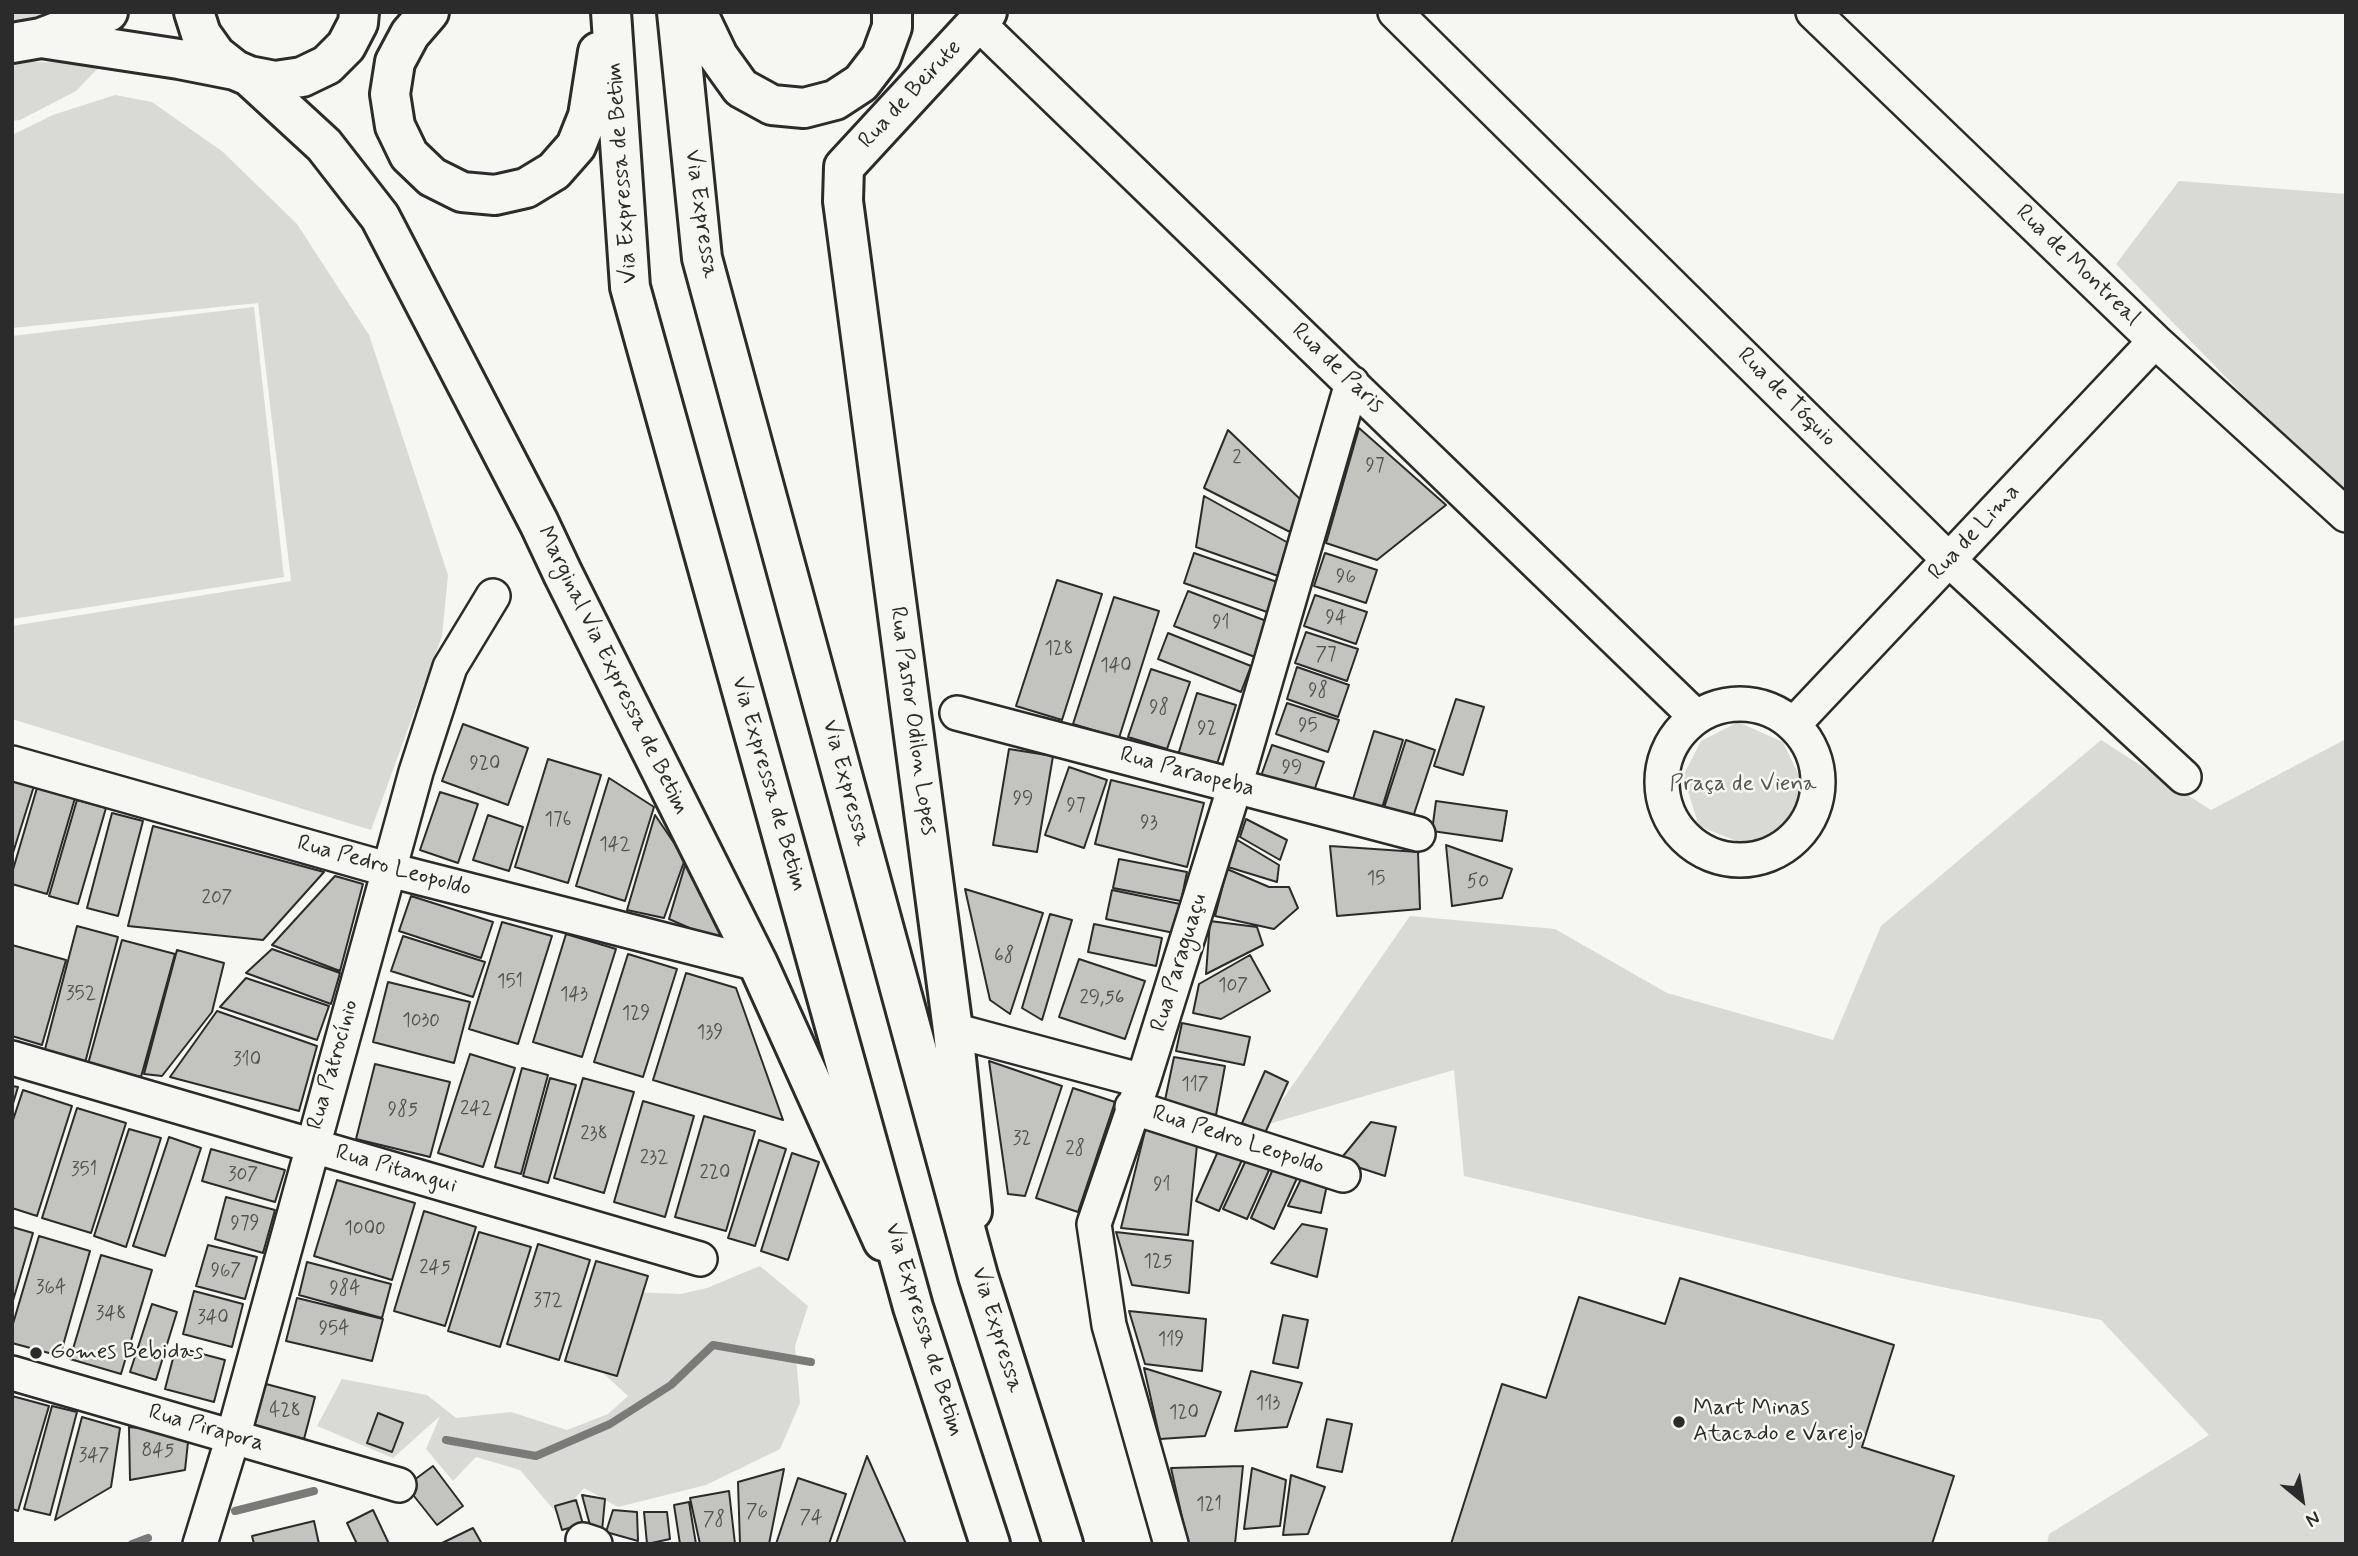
<!DOCTYPE html>
<html>
<head>
<meta charset="utf-8">
<style>
	body { margin:0 }
	#map { position:relative; width:2358px; height:1556px; overflow:hidden; background:#f6f6f2; font-family:Mynerve,sans-serif }
	canvas { display:block }
	.frame { position:absolute; inset:0; border:14px solid #2b2b2b; pointer-events:none }
	.north { position:absolute; left:2267px; top:1465px; width:70px; height:70px; -webkit-text-stroke:5px #f6f6f2; paint-order:stroke; rotate:150deg; font-size:19px; font-weight:700; line-height:28px; text-align:center; color:#2b2b2b }
	.north::after { content:''; display:block; margin:auto; width:24px; height:32px; background:#2b2b2b; clip-path:polygon(50% 0,100% 100%,50% 72%,0 100%) }
</style>
</head>
<body>
<div id="map">
<canvas width="2358" height="1556"></canvas>
<div class="frame"></div>
<div class="north">N</div>
</div>
<script>
const c = document.querySelector('canvas').getContext('2d');
c.lineJoin = 'round';
function paint(path, color) { c.fillStyle = color; c.fill(path, 'evenodd'); }
const poly = rows => new Path2D(rows.map(r => 'M' + r).join(''));
function trace(path, color, width, dash) { c.strokeStyle = color; c.lineWidth = width; c.lineCap = dash ? 'butt' : 'round'; c.setLineDash(dash || []); c.stroke(path); }
function label(font, color, halo, rows, align = 'center') {
  c.font = font + ' Mynerve,sans-serif'; c.lineWidth = 5; c.setLineDash([]); c.textBaseline = 'middle'; c.strokeStyle = halo; c.fillStyle = color; for (const [text, x, y, turn = 0] of rows) {
    c.save(); c.translate(x, y); c.rotate((+turn || 0) * Math.PI / 180); c.textAlign = isNaN(turn) ? turn : align; if (halo) c.strokeText(text, 0, 0); c.fillText(text, 0, 0); c.restore();
  }
}
paint(poly([
	[12,12,71,12,12,30],
	[30,62,103,63,76,91,20,120,12,121,12,66],
	[115,95,152,102,223,152,297,224,369,335,448,575,442,636,371,830,12,719,12,626,291,581,258,303,12,328,12,135,53,115],
	[2179,181,2346,194,2346,501,2116,264],
	[254,307,284,577,12,619,12,336],
	[1738,722,1783,742,1801,780,1795,810,1778,831,1749,846,1699,826,1683,776,1701,741],
	[2346,739,2346,1544,2047,1544,2049,1534,2209,1435,2101,1320,1904,1279,1464,1176,1454,1070,1265,1125,1410,916,1555,929,1667,993,1833,1040,1881,926,2101,740,2211,810],
	[760,1266,808,1306,795,1346,800,1403,780,1449,706,1485,618,1507,584,1488,559,1516,520,1470,476,1457,453,1481,426,1449,440,1416,393,1458,317,1426,342,1379,427,1395,456,1418,511,1412,567,1430,608,1414,628,1396,588,1359,631,1292,681,1294,707,1288]
]), '#d9d9d5');
trace(poly([
	[446,1440,536,1456,610,1424,671,1385,713,1345,811,1362],
	[235,1511,314,1491],
	[132,1544,148,1538]
]), '#7a7a78', 8);
const building = poly([
	[1359,428,1446,505,1377,560,1326,543,1359,428],
	[1228,430,1301,500,1290,532,1204,488,1228,430],
	[1204,496,1292,545,1281,577,1196,547,1204,496],
	[1194,553,1280,583,1270,613,1184,583,1194,553],
	[1325,553,1377,570,1366,603,1314,586,1325,553],
	[1057,580,1102,594,1062,720,1016,706,1057,580],
	[1188,591,1269,622,1255,657,1174,626,1188,591],
	[1315,595,1367,612,1356,644,1304,626,1315,595],
	[1114,597,1159,611,1119,738,1073,724,1114,597],
	[1306,632,1358,649,1347,681,1295,663,1306,632],
	[1168,633,1251,666,1241,692,1158,659,1168,633],
	[1297,667,1349,685,1338,717,1287,699,1297,667],
	[1151,669,1190,682,1167,749,1128,737,1151,669],
	[1197,693,1236,705,1216,767,1178,755,1197,693],
	[1456,699,1484,707,1463,775,1434,766,1456,699],
	[1287,703,1339,720,1328,752,1276,734,1287,703],
	[463,724,528,748,508,805,442,781,463,724],
	[1374,731,1403,740,1382,808,1353,799,1374,731],
	[1406,740,1435,750,1413,817,1384,808,1406,740],
	[1272,745,1324,762,1313,794,1261,776,1272,745],
	[1009,749,1053,756,1037,852,993,845,1009,749],
	[548,759,601,775,568,883,515,867,548,759],
	[1069,767,1107,780,1084,848,1045,835,1069,767],
	[609,778,654,807,625,901,576,886,609,778],
	[12,780,34,786,12,856,12,780],
	[1111,780,1204,803,1187,867,1095,844,1111,780],
	[37,788,75,798,47,894,12,884,12,873,37,788],
	[440,792,478,804,458,863,420,850,440,792],
	[77,800,106,808,78,904,49,896,77,800],
	[1436,801,1507,811,1502,841,1432,831,1436,801],
	[112,813,143,821,118,916,87,908,112,813],
	[488,815,523,827,509,871,473,860,488,815],
	[655,815,685,859,664,918,627,910,655,815],
	[1246,819,1287,840,1280,860,1240,837,1246,819],
	[153,826,324,872,263,940,128,926,153,826],
	[1234,838,1279,865,1277,882,1228,867,1234,838],
	[1446,845,1512,869,1502,898,1452,906,1446,845],
	[1330,846,1418,852,1420,909,1337,916,1330,846],
	[1119,859,1187,872,1181,901,1113,888,1119,859],
	[686,862,726,930,719,941,669,919,686,862],
	[1227,869,1269,887,1289,887,1298,908,1274,929,1215,916,1227,869],
	[335,876,363,884,340,971,272,945,335,876],
	[965,889,1043,913,1010,1014,990,1000,965,889],
	[1112,890,1180,904,1174,933,1106,919,1112,890],
	[411,896,493,922,481,958,399,931,411,896],
	[1050,914,1072,920,1042,1020,1022,1008,1050,914],
	[1210,921,1257,927,1263,945,1206,974,1210,921],
	[502,922,552,936,518,1044,469,1029,502,922],
	[1094,924,1162,938,1156,966,1088,952,1094,924],
	[77,926,118,937,85,1063,44,1053,77,926],
	[566,934,616,949,582,1057,533,1042,566,934],
	[403,936,485,962,473,997,391,971,403,936],
	[122,940,175,954,141,1077,88,1064,122,940],
	[12,945,66,960,42,1045,12,1036,12,945],
	[272,949,340,973,331,1004,246,973,272,949],
	[177,950,224,963,212,1012,162,1076,144,1074,177,950],
	[628,954,677,969,643,1077,594,1062,628,954],
	[1250,955,1270,991,1221,1019,1193,1013,1199,984,1250,955],
	[1079,959,1145,981,1125,1039,1059,1017,1079,959],
	[686,973,736,988,783,1120,653,1080,686,973],
	[246,978,329,1006,317,1040,220,1007,246,978],
	[388,982,470,1002,454,1063,373,1042,388,982],
	[217,1011,317,1046,299,1111,170,1077,217,1011],
	[1182,1023,1250,1037,1244,1065,1176,1051,1182,1023],
	[470,1054,515,1068,483,1167,438,1153,470,1054],
	[1174,1057,1225,1066,1216,1115,1164,1105,1174,1057],
	[989,1061,1062,1086,1025,1196,1008,1194,989,1061],
	[375,1064,450,1082,430,1157,356,1139,375,1064],
	[522,1068,548,1075,521,1174,495,1167,522,1068],
	[1265,1071,1288,1082,1265,1133,1242,1123,1265,1071],
	[550,1078,576,1085,548,1183,523,1176,550,1078],
	[583,1078,634,1092,604,1193,554,1178,583,1078],
	[12,1086,18,1087,12,1107,12,1086],
	[1073,1088,1115,1102,1078,1212,1036,1198,1073,1088],
	[23,1090,72,1106,37,1216,12,1208,12,1123,23,1090],
	[643,1101,694,1116,665,1217,614,1202,643,1101],
	[77,1108,126,1123,91,1233,42,1218,77,1108],
	[704,1116,755,1131,726,1231,675,1217,704,1116],
	[1371,1122,1396,1127,1385,1176,1339,1161,1371,1122],
	[1146,1127,1197,1145,1188,1235,1121,1228,1146,1127],
	[129,1129,161,1138,126,1247,94,1236,129,1129],
	[169,1137,201,1148,165,1256,133,1246,169,1137],
	[759,1140,786,1149,755,1246,728,1238,759,1140],
	[211,1149,285,1170,275,1202,202,1181,211,1149],
	[1219,1149,1242,1160,1219,1211,1196,1201,1219,1149],
	[792,1153,819,1162,788,1260,761,1251,792,1153],
	[1247,1158,1270,1168,1247,1219,1223,1209,1247,1158],
	[1274,1167,1297,1178,1274,1229,1251,1218,1274,1167],
	[1303,1175,1328,1180,1321,1213,1288,1206,1303,1175],
	[337,1180,415,1203,392,1280,314,1256,337,1180],
	[226,1197,275,1210,263,1253,215,1239,226,1197],
	[424,1211,476,1227,445,1326,394,1311,424,1211],
	[1302,1224,1327,1229,1317,1277,1271,1263,1302,1224],
	[12,1227,33,1233,12,1304,12,1227],
	[479,1232,531,1247,500,1347,448,1331,479,1232],
	[1116,1232,1193,1241,1189,1293,1132,1285,1116,1232],
	[39,1236,90,1251,60,1356,12,1343,12,1327,39,1236],
	[538,1244,590,1260,559,1360,507,1344,538,1244],
	[208,1245,257,1257,245,1299,196,1286,208,1245],
	[101,1255,152,1270,121,1374,70,1359,101,1255],
	[596,1261,648,1276,617,1376,565,1361,596,1261],
	[307,1262,391,1284,382,1318,299,1295,307,1262],
	[1680,1278,1894,1345,1862,1447,1954,1476,1932,1544,1451,1544,1502,1384,1546,1398,1579,1297,1665,1324,1680,1278],
	[194,1291,243,1304,232,1347,183,1334,194,1291],
	[297,1298,383,1319,372,1361,286,1341,297,1298],
	[152,1304,177,1312,156,1380,130,1372,152,1304],
	[1129,1311,1206,1319,1202,1371,1145,1364,1129,1311],
	[1283,1315,1308,1320,1298,1368,1273,1363,1283,1315],
	[176,1347,225,1360,214,1402,165,1389,176,1347],
	[1144,1368,1221,1392,1205,1436,1160,1439,1144,1368],
	[1251,1371,1302,1383,1287,1427,1235,1431,1251,1371],
	[266,1384,315,1397,304,1439,254,1426,266,1384],
	[12,1396,49,1406,18,1511,12,1509,12,1396],
	[52,1406,77,1412,50,1515,24,1509,52,1406],
	[378,1413,403,1423,392,1452,367,1443,378,1413],
	[82,1417,120,1428,111,1487,55,1520,82,1417],
	[1327,1419,1352,1424,1342,1472,1317,1467,1327,1419],
	[129,1427,189,1433,185,1470,130,1480,129,1427],
	[867,1456,906,1544,836,1544,867,1456],
	[433,1466,463,1506,437,1525,406,1486,433,1466],
	[1243,1466,1235,1544,1188,1544,1171,1468,1243,1466],
	[1252,1468,1286,1480,1280,1526,1244,1529,1252,1468],
	[784,1469,769,1544,740,1544,738,1482,784,1469],
	[1291,1475,1325,1487,1308,1534,1283,1535,1291,1475],
	[798,1478,846,1494,829,1544,776,1544,798,1478],
	[729,1491,735,1544,700,1544,690,1498,729,1491],
	[582,1495,605,1499,602,1531,591,1529,582,1495],
	[576,1500,583,1524,562,1530,555,1506,576,1500],
	[689,1502,696,1544,680,1544,674,1505,689,1502],
	[373,1510,389,1544,357,1544,347,1523,373,1510],
	[613,1510,637,1512,638,1541,606,1532,613,1510],
	[644,1512,667,1512,670,1539,647,1544,644,1512],
	[314,1521,319,1544,254,1544,252,1536,314,1521],
	[473,1528,482,1544,440,1544,473,1528]
]);
paint(building, '#c3c3c0');
trace(building, '#2b2b2b', 2);
const minor = poly([
	[1395,12,1949,560,2184,777],
	[1813,12,2155,341,2346,515],
	[978,23,1696,717],
	'1662 782a78 78 0 1 1 156 0a78 78 0 1 1-156 0Z',
	[957,713,1418,834],
	[1794,724,2155,341],
	[12,763,390,870,758,964],
	[953,1030,1143,1081],
	[12,1058,700,1259],
	[1132,1107,1343,1175],
	[12,1373,399,1485],
	[583,1540,595,1544],
	[200,1544,233,1437,416,772,450,667,493,596],
	[1171,1544,1109,1325,1094,1224,1143,1081,1235,786,1352,383]
]);
const tertiary = poly([
	[194,12,201,34,216,55,235,70,249,76,275,81,302,77,327,65,346,46,358,23,359,12],
	[41,38,179,59,235,70],
	[12,43,41,38,108,12],
	[249,76,324,145,380,217,539,523,563,574,758,964,883,1241],
	[972,1211,953,1030,843,201,844,167,987,12]
]);
const trunk = poly([
	[429,12,410,34,395,62,390,94,395,126,409,155,432,177,462,192,495,195,526,188,554,171,576,146,588,116,598,52],
	[611,12,630,287,913,1307,990,1544],
	[677,12,702,258,978,1276,1063,1544],
	[697,12,718,56,741,88,772,105,804,108,835,100,861,83,881,57,892,27,892,12]
]);
trace(minor, '#2b2b2b', 38);
trace(tertiary, '#2b2b2b', 44);
trace(trunk, '#2b2b2b', 44);
trace(minor, '#f6f6f2', 33);
trace(tertiary, '#f6f6f2', 38);
trace(trunk, '#f6f6f2', 38);
for (const [x, y, r, color] of [
	[36,1353,7,"#2b2b2b"],
	[1679,1422,7,"#2b2b2b"]
]) { const dot = new Path2D(); dot.arc(x, y, r, 0, 2 * Math.PI); c.fillStyle = color; c.fill(dot); trace(dot, '#f6f6f2', 2.5); }
label('19px', '#515150', null, [
	["2",1237,459],
	["97",1375,467],
	["96",1346,578],
	["94",1336,619],
	["91",1221,624],
	["128",1059,650],
	["77",1326,656],
	["140",1116,667],
	["98",1318,692],
	["98",1159,709],
	["95",1308,727],
	["92",1207,730],
	["920",485,765],
	["99",1292,769],
	["99",1023,800],
	["97",1076,807],
	["176",558,821],
	["93",1149,824],
	["142",615,846],
	["15",1376,880],
	["50",1478,883],
	["207",217,899],
	["68",1004,957],
	["151",510,983],
	["107",1233,987],
	["352",81,995],
	["143",574,996],
	["29,56",1102,999],
	["129",636,1015],
	["1030",421,1022],
	["139",710,1034],
	["310",247,1061],
	["117",1195,1086],
	["242",476,1110],
	["985",403,1111],
	["238",594,1135],
	["32",1022,1140],
	["28",1075,1150],
	["232",654,1159],
	["351",84,1171],
	["220",715,1174],
	["307",243,1176],
	["91",1162,1186],
	["979",245,1225],
	["1000",365,1230],
	["125",1158,1263],
	["245",435,1269],
	["967",226,1272],
	["364",51,1289],
	["984",345,1290],
	["372",548,1302],
	["348",111,1315],
	["340",213,1319],
	["954",334,1330],
	["119",1171,1341],
	["113",1268,1405],
	["428",285,1412],
	["120",1184,1414],
	["845",158,1452],
	["347",94,1457],
	["121",1209,1506],
	["76",757,1513],
	["74",811,1519],
	["78",714,1521]
]);
label('23px', '#2b2b2b', '#f6f6f2', [
	["Rua de Beirute",911,95,-47],
	["Via Expressa de Betim",623,173,-94],
	["Via Expressa",700,214,82],
	["Rua de Montreal",2077,266,44],
	["Rua de Paris",1337,369,44],
	["Rua de Tóquio",1786,398,45],
	["Rua de Lima",1975,533,-47],
	["Marginal Via Expressa de Betim",612,671,64],
	["Rua Pastor Odilon Lopes",912,721,82],
	["Rua Paraopeba",1187,773,15],
	["Via Expressa",845,783,75],
	["Via Expressa de Betim",768,784,74],
	["Rua Pedro Leopoldo",384,867,15],
	["Rua Paraguaçu",1180,963,-73],
	["Rua Patrocínio",334,1065,-74],
	["Rua Pedro Leopoldo",1238,1141,18],
	["Rua Pitangui",396,1170,16],
	["Via Expressa de Betim",923,1330,73],
	["Via Expressa",996,1330,73],
	["Rua Pirapora",206,1429,16]
]);
label('23px', '#565656', '#f6f6f2', [
	["Praça de Viena",1743,785]
]);
label('23px', '#2b2b2b', '#f6f6f2', [
	["Gomes Bebidas",50,1353],
	["Mart Minas",1693,1409],
	["Atacado e Varejo",1693,1435]
], 'left');
</script>
</body>
</html>
